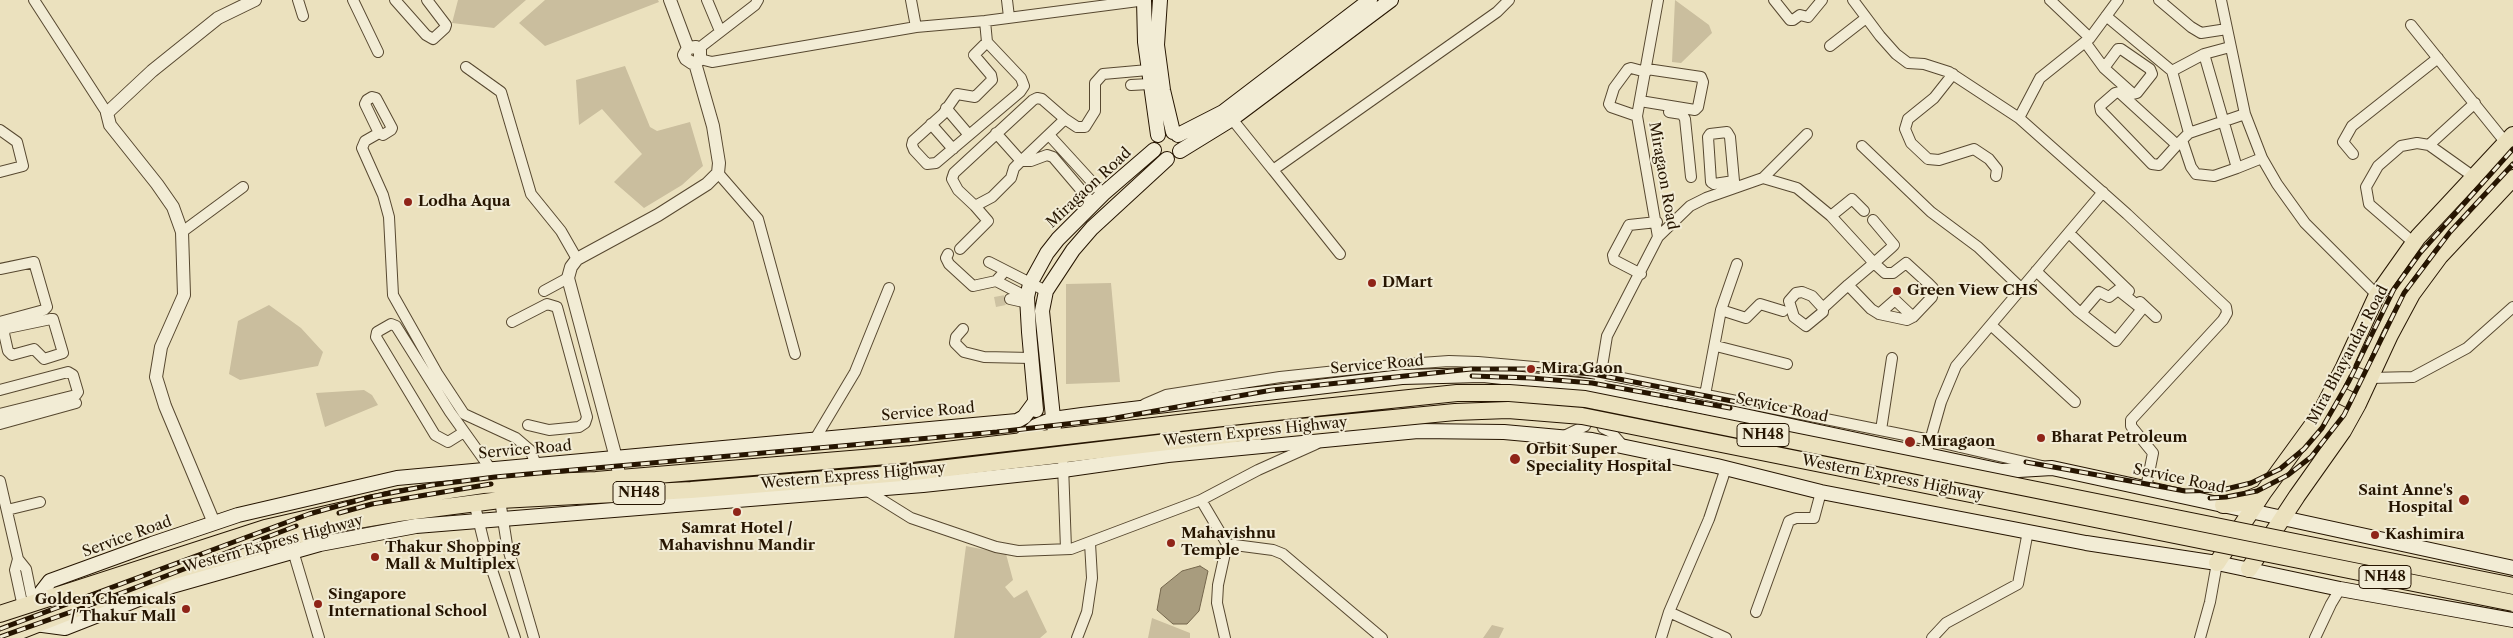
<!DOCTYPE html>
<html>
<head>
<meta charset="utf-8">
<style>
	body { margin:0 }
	canvas { display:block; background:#ebe1be }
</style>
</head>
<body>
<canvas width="2513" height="638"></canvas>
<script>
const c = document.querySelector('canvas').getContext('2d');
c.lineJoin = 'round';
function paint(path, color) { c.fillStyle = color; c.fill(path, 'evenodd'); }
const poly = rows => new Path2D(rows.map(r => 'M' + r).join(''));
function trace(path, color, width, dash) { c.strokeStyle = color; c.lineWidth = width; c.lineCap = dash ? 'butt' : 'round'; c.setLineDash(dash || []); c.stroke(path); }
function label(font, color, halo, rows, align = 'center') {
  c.font = font + ' "Libre Caslon Text",serif'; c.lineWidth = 4; c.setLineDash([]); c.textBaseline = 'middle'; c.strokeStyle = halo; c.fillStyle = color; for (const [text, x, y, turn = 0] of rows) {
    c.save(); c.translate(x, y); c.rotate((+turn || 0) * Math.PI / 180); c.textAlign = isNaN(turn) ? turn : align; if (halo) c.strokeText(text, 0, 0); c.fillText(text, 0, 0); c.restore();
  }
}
paint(poly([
	[458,0,526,0,494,28,452,23],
	[545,0,658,0,659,2,545,46,519,23],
	[1675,0,1709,25,1712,33,1681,63,1672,62],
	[625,66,650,127,657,131,690,122,703,166,682,185,644,208,614,182,642,154,602,109,579,125,576,80],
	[1111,283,1120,382,1066,384,1066,284],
	[269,305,301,328,323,352,318,366,240,380,229,374,238,321],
	[364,390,372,395,378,405,325,427,316,393],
	[966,546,1006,554,1013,580,1005,587,1014,598,1027,590,1047,632,1040,638,954,638],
	[1152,618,1190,633,1190,638,1148,638],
	[1492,625,1504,628,1499,638,1483,638]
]), '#cabe9e');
const water = poly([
	[1200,566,1208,571,1199,611,1187,624,1173,624,1157,610,1161,588,1182,571,1200,566]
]);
paint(water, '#a89c7e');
trace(water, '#74664c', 1);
trace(poly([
	[995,302,1010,299]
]), '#cdc2a2', 10, [10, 5]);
const minor = poly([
	[34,0,107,113],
	[298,0,303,16],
	[353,0,378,52],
	[395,0,426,35,433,39,445,28,446,25,427,0],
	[707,0,720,31],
	[911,0,916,27],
	[1007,0,1009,17],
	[1774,0,1790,20,1793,20,1800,15,1808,17,1822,0],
	[1853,0,1880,36,1896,54,1908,63,1924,64,1949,72,2019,118,2127,214,2226,307,2227,313,2223,320,2131,420,2131,426,2153,453,2146,488],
	[2050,0,2090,38],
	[2159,0,2191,27,2201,33,2227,29],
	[2221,0,2245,114,2262,158,2277,184,2305,223,2377,295],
	[2106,16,2172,71],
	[985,21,987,42,1021,78,1024,86,1020,92,936,163,927,164,914,150,912,145,913,141,943,114,957,94,975,97,992,80,991,75,974,55,987,42],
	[2411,25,2506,143],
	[2085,42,2104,68,2133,94,2137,93,2152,74,2150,69,2121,49,2118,49,2104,68],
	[1830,46,1866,18],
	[698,49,755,5,758,0],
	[700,59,712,62,916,27,985,21,1146,0],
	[466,67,501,92,531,194,561,231,577,259],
	[1953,74,1934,98,1908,119,1905,129,1911,143,1928,159,1939,160,1974,149,1989,159,1997,169,1996,176],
	[1131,85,1150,84],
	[372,97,376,98,392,128,391,130,383,135,379,133,365,104,367,100,372,97],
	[1640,101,1695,110,1698,107,1703,82,1701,77,1647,69],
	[946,108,969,135],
	[1669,112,1682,114,1685,119,1691,177],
	[1637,116,1611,107,1609,104,1614,88,1628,69,1631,68,1646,72],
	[2019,118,2040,78,2090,38,2118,0],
	[1232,119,1273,170],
	[931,124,953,149],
	[0,130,17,142,23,166,0,172],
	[379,133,365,141,362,148,383,195,389,217,393,295,437,373,464,414,516,438,530,450,536,464],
	[996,133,1021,161,1065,119,1077,127,1085,127,1095,111,1095,83,1103,74,1148,70],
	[2189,133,2172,71,2204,54,2230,47],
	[1049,135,1103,194],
	[2182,140,2191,167,2196,174,2214,176,2237,168,2204,54],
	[2177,145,2159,165,2152,164,2101,111,2100,106,2115,93,2119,92,2177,145,2189,133,2245,114],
	[2429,145,2475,103],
	[1862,146,1931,212,1978,247,2022,289],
	[2353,154,2343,142,2352,126,2438,58],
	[2237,168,2262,158],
	[718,173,758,219,795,354],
	[1763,178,1807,134],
	[1734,181,1714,184,1711,182,1708,137,1710,134,1727,132,1730,137,1734,181,1735,185,1735,188],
	[975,206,992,197,1011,178,1014,168,1021,161,1031,161,1047,155,1053,157,1093,204],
	[1831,216,1852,199,1864,211],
	[182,232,243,187],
	[2069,233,2129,291],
	[1658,237,1690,206,1706,198,1763,178,1797,188,1831,216,1874,263,1885,273,1893,273,1906,263,1929,284,1933,288,1932,297,1913,317,1907,320,1879,314,1871,309,1848,285,1874,263,1892,247,1894,245,1873,220],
	[2414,243,2369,204,2366,187,2378,166,2401,146,2417,143,2429,145,2474,177],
	[960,249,988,221,975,206,958,190,952,179,954,173,1033,100,1037,98,1042,99,1065,119],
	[948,254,946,258,949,264,973,286,996,281,1005,271],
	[1340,254,1273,170,1497,12,1509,0],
	[989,262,1046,291],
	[0,269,34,262,47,307,44,310,0,322],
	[2036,271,2077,310,2116,341,2142,309,2118,290,2109,297,2099,292,2081,313],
	[1641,274,1614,260,1613,255,1629,225,1657,222],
	[996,281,1027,297],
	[544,291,568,278],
	[1802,292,1812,296,1823,308,1823,312,1806,326,1794,317,1789,301,1796,293,1802,292],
	[1010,299,1028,303],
	[2140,302,2156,317],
	[1823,308,1848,285],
	[1721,310,1746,318,1760,304,1783,311],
	[1879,314,1895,300,1913,317],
	[512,322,547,304,557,307,587,417,585,423,579,427,549,430,528,425],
	[1991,325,2075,402],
	[963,329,956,337,955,343,964,352,984,357,1031,358],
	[0,330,3,329,51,319,53,319,63,353,44,359,34,349,12,355,8,351,3,329],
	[1716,346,1787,364],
	[2344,367,2370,378,2413,377,2467,348,2513,307],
	[1600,379,1607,336,1658,237,1637,116,1658,0],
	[0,390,68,372,73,375,78,392,76,395,0,414],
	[1705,395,1721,310,1737,264],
	[1145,404,1166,395,1280,377,1393,365,1449,361,1478,362,1579,371,1622,378,1930,440,2042,466],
	[1599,418,1603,428,1611,432,1623,446],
	[0,424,76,403],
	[1881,430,1892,358],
	[464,432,448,442,435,435,376,337,377,332,391,324,396,326,450,412,490,468],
	[1562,437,1585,426,1592,413],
	[815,439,855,372,889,288],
	[1926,455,1941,402,1956,366,2103,192],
	[1063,465,1066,549],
	[0,481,18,559,26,569,33,603],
	[866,490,911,518,996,547,1018,551,1071,549,1201,500,1258,470,1316,444],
	[500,500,507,545,534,638],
	[1201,500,1227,544,1218,585,1217,603,1225,638],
	[474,502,487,555,515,638],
	[7,510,40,502],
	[1227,544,1273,550,1283,554,1382,638],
	[293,551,319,638],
	[18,559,15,570,23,607],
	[1669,612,1726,638],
	[1756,612,1789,521,1796,518,1814,518,1821,492],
	[1077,638,1087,612,1092,578,1090,543],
	[1661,638,1669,612,1709,519,1726,468],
	[1932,638,1946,623,2018,584,2028,531],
	[2200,638,2210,602,2217,563],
	[2315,638,2331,604,2340,589]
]);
const tertiary = poly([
	[670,0,688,48,684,55,686,59,692,63,697,62,700,59,700,50,696,47,688,48],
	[621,485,616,458,568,278,571,267,577,259,658,215,707,184,718,173,719,163,713,126,695,63],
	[214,523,165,406,156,377,161,347,184,295,182,232,173,207,157,184,110,125,107,113,152,71,218,18,255,0]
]);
const secondary = poly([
	[1144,0,1145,42,1158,135],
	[1160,0,1157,45,1163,90,1173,132],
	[1178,135,1223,112,1370,0],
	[1180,151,1232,119,1391,0],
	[1036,410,1029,332,1027,297,1030,284,1047,253,1058,239,1103,194,1154,150],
	[1054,427,1042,311,1046,291,1073,250,1092,228,1167,159],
	[1022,439,1036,426,1053,419,1082,415,1402,377,1483,375,1599,387,1665,399,2002,471,2052,468,2513,568],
	[33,603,50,581,152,544,238,515,397,478,1017,421,1024,417,1035,402],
	[35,624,65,628,172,586,320,544,416,526,923,485,1063,470,1168,455,1418,431,1504,432,1592,440,1717,466,1821,492,2086,543,2217,563,2340,589,2513,620]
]);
const primary = poly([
	[2332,391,2358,404],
	[2223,505,2239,503,2263,493],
	[2217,563,2263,493,2319,416,2344,367,2377,295,2389,278,2418,237,2513,135],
	[2249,569,2297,496,2343,431,2358,404,2390,335,2412,294,2440,256,2513,178]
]);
const trunk = poly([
	[0,614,265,528,396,498,483,485,596,480,911,454,1257,414],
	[2,638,170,572,340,523,399,513,500,500,691,490,914,472,1260,431]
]);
trace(minor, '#574830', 12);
trace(tertiary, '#574830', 14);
trace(secondary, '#261501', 16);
trace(primary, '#261501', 18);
trace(trunk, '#261501', 18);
trace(minor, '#f2ecd5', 10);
trace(tertiary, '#f2ecd5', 12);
trace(secondary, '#f2ecd5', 14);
trace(primary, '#ebe1be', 16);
trace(trunk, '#ebe1be', 16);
const rail = poly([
	[1472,376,1531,378,1592,383,1730,408],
	[2026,462,2185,491,2222,490,2251,483,2280,469,2304,449,2322,428,2349,381,2394,289,2420,253,2513,149],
	[2210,498,2226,497,2257,491,2288,475,2311,457,2344,415,2404,293,2450,232,2513,164],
	[339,513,372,504,491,484],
	[0,629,309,514,370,497,432,485,495,477,997,432,1110,419,1272,390,1471,369,1530,369,1593,374,1768,408],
	[0,637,85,607,296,526]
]);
trace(rail, '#261501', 5);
trace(rail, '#f2ecd5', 3, [9]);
const trunkBridge = poly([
	[1257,414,1457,393,1509,393,1585,399,2513,586],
	[1260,431,1455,412,1508,410,1582,416,2513,603]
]);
trace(trunkBridge, '#261501', 18, []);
trace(trunkBridge, '#ebe1be', 16);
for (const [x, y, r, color] of [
	[408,202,5,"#8f2418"],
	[1372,283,5,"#8f2418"],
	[1897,291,5,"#8f2418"],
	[1531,369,5,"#8f2418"],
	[2041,438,5,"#8f2418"],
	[1910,442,6,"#8f2418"],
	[1515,459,6,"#8f2418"],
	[2464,500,6,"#8f2418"],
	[737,512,5,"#8f2418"],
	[2375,535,5,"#8f2418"],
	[1171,543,5,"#8f2418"],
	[375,557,5,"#8f2418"],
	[318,604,5,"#8f2418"],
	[186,609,5,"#8f2418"]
]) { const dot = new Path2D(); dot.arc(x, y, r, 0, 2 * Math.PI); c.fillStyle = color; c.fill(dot); trace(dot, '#f2ecd5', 2); }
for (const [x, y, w] of [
	[1763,435,52],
	[639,493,52],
	[2385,577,52]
]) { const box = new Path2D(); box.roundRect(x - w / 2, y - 11.5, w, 23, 4); c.fillStyle = '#f2ecd5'; c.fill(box); trace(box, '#261501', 1); }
label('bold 14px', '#261501', null, [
	["NH48",1763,435],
	["NH48",639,493],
	["NH48",2385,577]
]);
label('15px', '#261501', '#f2ecd5', [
	["Miragaon Road",1663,176,80],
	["Miragaon Road",1089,188,-43],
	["Mira Bhayandar Road",2348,355,-62],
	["Service Road",1377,365,-5],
	["Service Road",1782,408,12],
	["Service Road",928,412,-5],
	["Western Express Highway",1255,432,-6],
	["Service Road",525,450,-5],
	["Western Express Highway",853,476,-5],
	["Western Express Highway",1893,478,11],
	["Service Road",2179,479,12],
	["Service Road",127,537,-20],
	["Western Express Highway",273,544,-15]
]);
label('bold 15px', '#261501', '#f2ecd5', [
	["Lodha Aqua",418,202],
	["DMart",1382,283],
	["Green View CHS",1907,291],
	["Mira Gaon",1541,369],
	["Bharat Petroleum",2051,438],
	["Miragaon",1921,442],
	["Orbit Super",1526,450],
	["Speciality Hospital",1526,467],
	["Saint Anne's",2453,491,"right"],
	["Hospital",2453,508,"right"],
	["Samrat Hotel /",737,529,"center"],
	["Mahavishnu Mandir",737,546,"center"],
	["Mahavishnu",1181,534],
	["Temple",1181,551],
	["Kashimira",2385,535],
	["Thakur Shopping",385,548],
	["Mall & Multiplex",385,565],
	["Singapore",328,595],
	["International School",328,612],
	["Golden Chemicals",176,600,"right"],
	["/ Thakur Mall",176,617,"right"]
], 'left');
</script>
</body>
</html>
